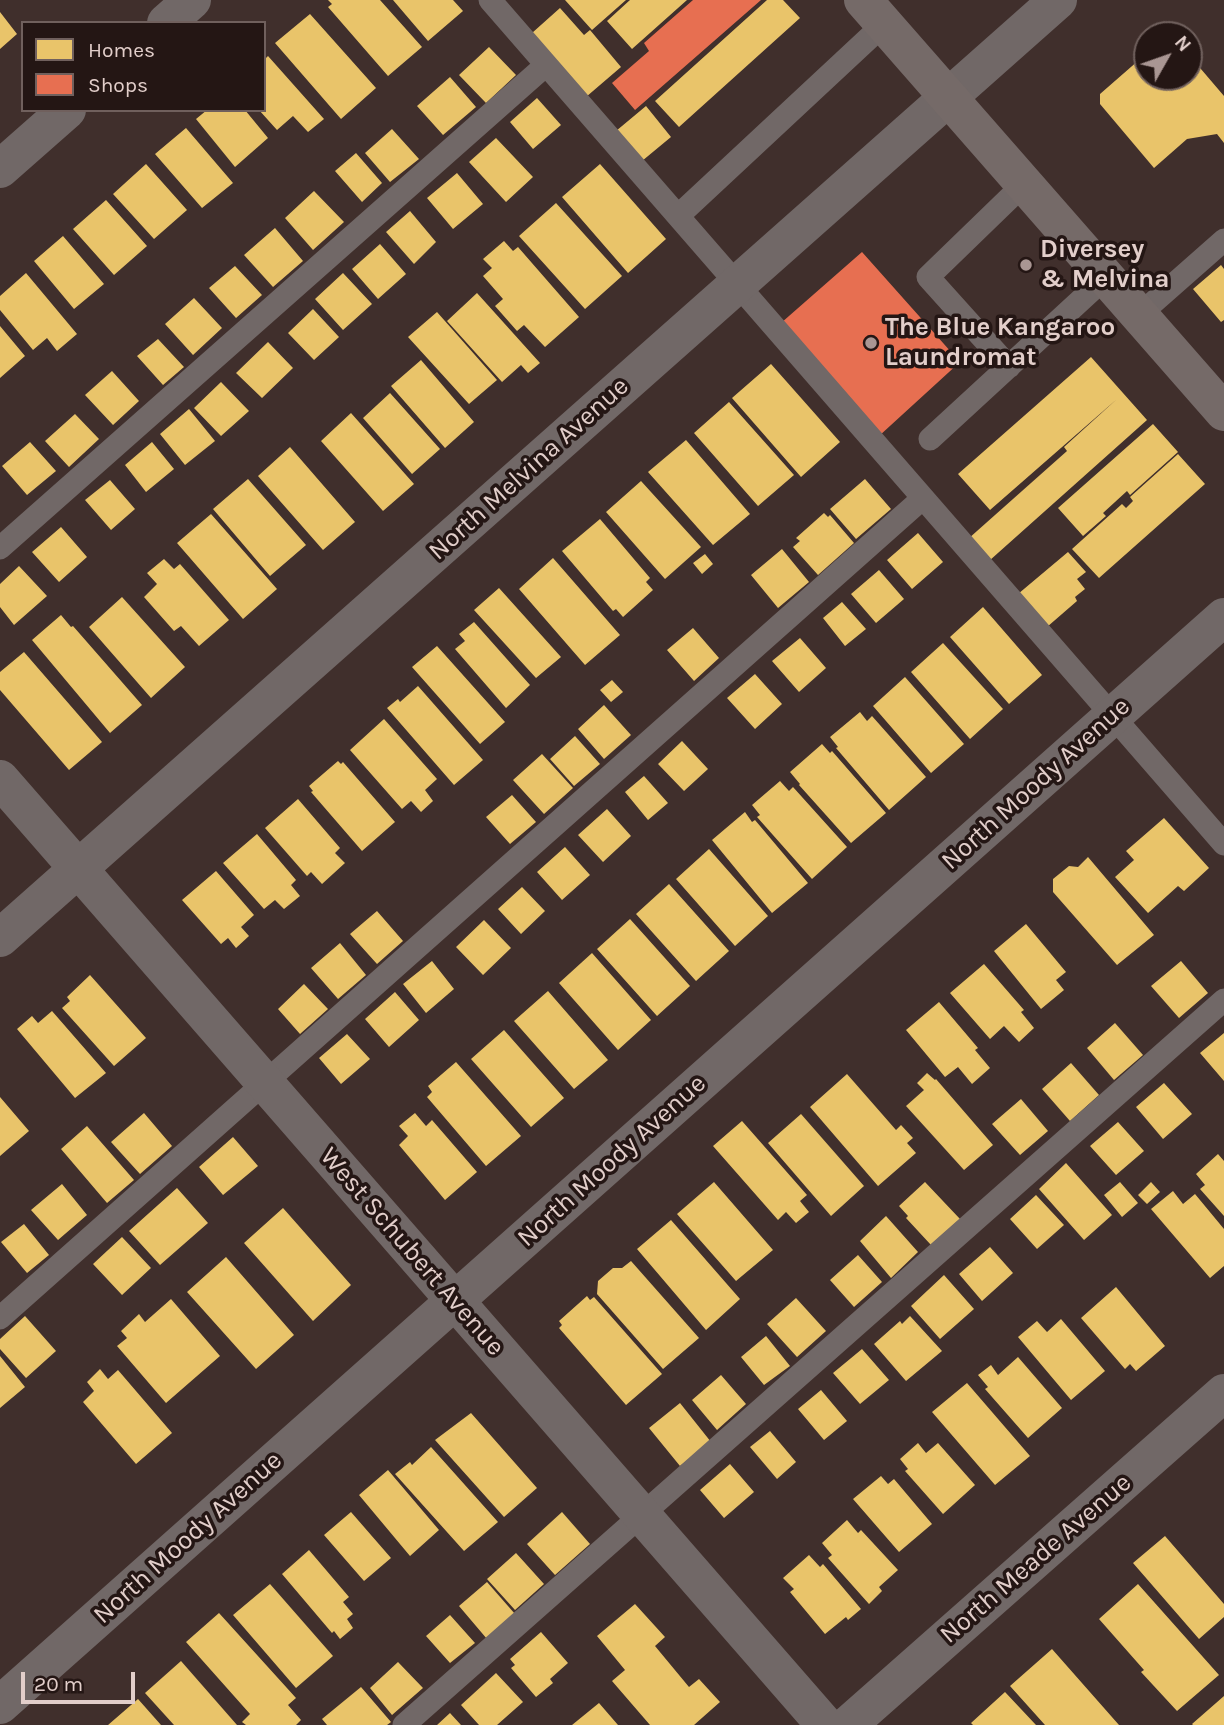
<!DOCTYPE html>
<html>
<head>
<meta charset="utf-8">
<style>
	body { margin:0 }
	#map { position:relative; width:1224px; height:1725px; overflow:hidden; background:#402f2c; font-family:Karla,sans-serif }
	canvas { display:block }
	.legend { position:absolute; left:21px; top:21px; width:245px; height:91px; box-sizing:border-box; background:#241614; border:2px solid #70605d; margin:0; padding:9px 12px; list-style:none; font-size:21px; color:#e2ceca }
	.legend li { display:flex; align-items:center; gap:14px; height:35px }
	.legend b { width:35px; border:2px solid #70605d }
	.north { position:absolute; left:1133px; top:21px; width:70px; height:70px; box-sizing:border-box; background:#241614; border:2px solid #70605d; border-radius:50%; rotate:50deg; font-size:19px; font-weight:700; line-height:28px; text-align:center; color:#e2ceca }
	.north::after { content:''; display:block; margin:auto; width:24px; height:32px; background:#a99693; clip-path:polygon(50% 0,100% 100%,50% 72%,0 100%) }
	.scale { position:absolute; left:21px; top:1672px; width:114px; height:32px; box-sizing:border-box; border:4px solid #e2ceca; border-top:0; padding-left:9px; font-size:21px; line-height:24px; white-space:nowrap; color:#e2ceca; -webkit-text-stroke:5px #241614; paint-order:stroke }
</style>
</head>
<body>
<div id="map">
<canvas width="1224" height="1725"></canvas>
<ul class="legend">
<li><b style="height:19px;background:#e9c46a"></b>Homes</li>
<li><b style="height:19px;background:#e76f51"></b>Shops</li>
</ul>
<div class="north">N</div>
<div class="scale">20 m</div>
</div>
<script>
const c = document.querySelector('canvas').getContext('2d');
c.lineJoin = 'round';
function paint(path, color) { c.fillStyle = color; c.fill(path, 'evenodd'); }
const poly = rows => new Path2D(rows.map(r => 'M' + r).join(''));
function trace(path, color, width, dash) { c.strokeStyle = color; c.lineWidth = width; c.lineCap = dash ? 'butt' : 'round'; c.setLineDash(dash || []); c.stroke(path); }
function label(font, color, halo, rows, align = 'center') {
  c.font = font + ' Karla,sans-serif'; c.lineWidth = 7; c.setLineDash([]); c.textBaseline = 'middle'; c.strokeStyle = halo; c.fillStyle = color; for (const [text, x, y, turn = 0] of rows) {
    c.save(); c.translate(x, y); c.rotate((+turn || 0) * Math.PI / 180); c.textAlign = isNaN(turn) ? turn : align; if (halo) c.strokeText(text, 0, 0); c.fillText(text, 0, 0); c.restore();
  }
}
paint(poly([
	[328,0,380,0,422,47,388,76,328,7,332,4],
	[393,0,453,0,463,11,428,41],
	[565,0,626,0,592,30],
	[630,0,687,0,632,49,607,21],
	[767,0,783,0,800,18,679,127,655,101],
	[560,8,584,35,590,30,621,67,586,97,532,33],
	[0,12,17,34,0,49],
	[310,14,376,88,341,119,275,43],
	[489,47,516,75,486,103,459,75],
	[1147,53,1147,77,1189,77,1189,55,1224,96,1224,143,1217,134,1187,139,1154,168,1100,104,1100,94],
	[268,56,324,119,308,132,293,116,277,130,259,110,264,110,264,60],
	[450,77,476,107,443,135,417,106],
	[537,98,561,125,533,149,510,122],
	[646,106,671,137,642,161,616,131],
	[207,110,245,110,268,138,235,167,196,119],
	[186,128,233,183,202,208,155,154],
	[392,129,419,159,390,182,365,153],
	[496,138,533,177,506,202,469,162],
	[356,153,382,183,362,202,335,171],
	[146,164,187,210,154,239,113,194],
	[600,164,666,239,628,273,562,197],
	[457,173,483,204,453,229,427,198],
	[314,191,344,222,313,250,285,218],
	[106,200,147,246,114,275,73,229],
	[556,203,622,276,585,309,519,236],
	[410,211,436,242,414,264,386,232],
	[275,228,303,261,273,287,244,255],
	[63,236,104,284,74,309,34,261],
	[504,241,513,251,518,247,579,317,545,347,524,325,517,331,495,306,503,299,483,276,492,268,483,259],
	[380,244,406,274,378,299,352,269],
	[1221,265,1224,269,1224,320,1221,322,1193,289],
	[235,266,262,295,236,318,209,288],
	[26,273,77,334,57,351,47,338,33,350,0,310,0,296],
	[343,273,372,304,343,330,315,299],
	[477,293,540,363,528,373,521,365,502,382,447,321],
	[194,298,222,328,193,355,165,324],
	[313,309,339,337,314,360,288,333],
	[437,312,497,380,469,404,408,337],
	[0,326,25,356,0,378],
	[158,339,184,367,163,385,137,356],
	[268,342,293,368,262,398,236,373],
	[1091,357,1147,420,989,561,968,539,1067,451,1064,447,1117,399,990,510,958,474],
	[421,360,474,422,445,448,391,386],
	[771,364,840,442,801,477,732,398],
	[112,371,139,401,113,425,85,395],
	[221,382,249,411,221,436,194,408],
	[390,393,440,449,412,474,363,418],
	[729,402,794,475,758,506,694,433],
	[189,409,215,441,185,465,160,434],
	[351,413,414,484,383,511,321,441],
	[75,414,99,439,69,467,45,441],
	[1153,424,1178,452,1130,495,1127,491,1103,513,1106,516,1083,536,1058,508],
	[686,440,750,514,713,545,648,472],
	[30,442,56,471,27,495,2,466],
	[152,442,174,469,146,492,125,465],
	[290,447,355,522,323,550,258,476],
	[1178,454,1205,484,1099,578,1072,549,1122,504,1126,508,1133,501,1130,497],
	[248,479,306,545,270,576,213,509],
	[865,479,891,509,856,539,830,509],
	[110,480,135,509,111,530,85,500],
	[641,481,701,547,665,579,606,512],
	[824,513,828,517,830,515,854,543,818,575,793,547,800,541,796,538],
	[211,514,277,589,243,619,177,543],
	[600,519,650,578,646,582,653,590,623,617,616,609,613,611,562,551],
	[61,527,87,557,59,582,32,552],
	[918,533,943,562,912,589,887,560],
	[782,549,809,582,778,608,751,575],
	[1068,552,1086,572,1077,579,1085,589,1075,597,1077,601,1047,627,1018,594],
	[705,554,713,564,702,574,693,563],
	[553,558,620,635,585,665,519,589],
	[164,559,174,569,180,564,229,620,199,646,181,626,174,631,144,597,157,584,147,573],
	[19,566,47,596,14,625,0,607,0,584],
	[879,570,904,599,876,623,851,594],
	[499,588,561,657,536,678,474,610],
	[122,597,185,667,151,698,89,627],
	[842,602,866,629,845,646,823,618],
	[983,607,1042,675,1009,704,950,637],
	[61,615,71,627,73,626,142,705,110,733,32,640],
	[474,622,530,685,506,708,455,649,465,641,459,634],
	[693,628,719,658,694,681,667,650],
	[800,638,826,668,799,692,772,661],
	[943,643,1003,709,970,739,911,672],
	[437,646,505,722,480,744,412,667],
	[24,652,102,742,69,770,0,690,0,672],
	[755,674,782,704,755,729,727,698],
	[905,677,964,744,931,773,873,706],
	[612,680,623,692,611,702,600,690],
	[418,686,483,760,454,785,387,708,398,699,400,702],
	[604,705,631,735,604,759,578,729],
	[860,712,867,721,872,716,926,777,889,810,836,748,838,747,830,737],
	[384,719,437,779,425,790,433,801,421,812,411,801,402,809,350,750],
	[575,736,600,764,574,786,550,759],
	[682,741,708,769,684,791,658,764],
	[822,744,830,753,832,751,886,813,851,843,799,785,800,784,790,772],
	[542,754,573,788,544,814,513,780],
	[338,761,341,764,343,762,395,822,362,851,311,792,313,791,309,786],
	[644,776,668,803,648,820,625,792],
	[780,781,789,791,793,787,847,847,812,879,757,817,760,815,752,805],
	[512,795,536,822,510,844,486,817],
	[298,799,340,848,335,853,345,863,322,884,311,872,307,876,265,828],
	[607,809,631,836,603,862,578,835],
	[745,812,752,822,755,820,808,883,772,913,712,840],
	[1164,818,1209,868,1184,891,1178,886,1148,913,1115,877,1134,860,1126,851],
	[257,834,296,880,291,885,300,896,284,909,275,900,264,909,223,863],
	[565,847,590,875,562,900,537,872],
	[709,849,768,916,735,946,676,879],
	[1088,857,1154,935,1117,965,1053,892,1053,879,1069,866,1078,867],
	[216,871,254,915,241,927,249,936,236,948,228,938,221,944,182,900],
	[669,884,729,951,696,981,636,914],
	[522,887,545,911,521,934,498,909],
	[377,911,403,941,377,964,350,934],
	[630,919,690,986,657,1016,597,949],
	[484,920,511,948,483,975,456,947],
	[1026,924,1066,972,1056,980,1064,990,1041,1009,994,951],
	[340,943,366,975,338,999,311,968],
	[592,953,651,1020,618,1050,559,983],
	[432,961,454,989,426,1013,403,984],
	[1181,961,1208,993,1179,1018,1151,986],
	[984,964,1024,1010,1021,1012,1034,1028,1019,1042,1004,1026,990,1039,950,993],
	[90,975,146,1038,114,1066,62,1008,70,1001,67,997],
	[304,984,328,1009,300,1034,278,1009],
	[548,991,608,1060,574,1089,514,1021],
	[395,992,419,1020,389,1047,365,1019],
	[939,1002,978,1048,975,1050,990,1068,972,1084,958,1067,945,1077,906,1030],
	[52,1011,106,1073,75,1098,17,1029,32,1016,38,1023],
	[1115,1023,1143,1055,1114,1080,1087,1048],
	[504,1030,564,1098,531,1127,471,1059],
	[1224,1033,1224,1081,1200,1053],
	[347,1034,370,1059,341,1084,319,1058],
	[456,1062,521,1136,486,1166,427,1097,432,1092,428,1086],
	[1071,1063,1099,1095,1070,1121,1042,1089],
	[927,1073,935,1080,936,1079,993,1145,964,1170,906,1106,924,1090,917,1083],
	[847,1074,896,1130,901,1125,913,1138,907,1143,916,1153,878,1186,810,1107],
	[1164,1083,1192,1114,1163,1139,1136,1107],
	[0,1097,29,1131,0,1156],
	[1021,1099,1048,1131,1020,1155,992,1124],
	[144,1113,172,1146,140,1174,111,1142],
	[415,1113,426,1126,432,1120,477,1172,445,1200,399,1145,408,1136,399,1126],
	[801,1114,864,1186,831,1216,768,1143],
	[742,1121,807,1195,800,1201,809,1212,796,1223,786,1212,778,1220,713,1146],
	[1118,1122,1144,1151,1116,1175,1090,1146],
	[87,1126,134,1180,107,1203,61,1149],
	[233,1137,258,1166,223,1195,199,1167],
	[1218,1154,1224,1161,1224,1216,1200,1189,1205,1185,1196,1174],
	[1066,1163,1112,1215,1084,1240,1039,1189],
	[714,1182,773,1250,736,1281,677,1214],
	[925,1182,960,1219,931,1245,906,1218,908,1216,899,1206],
	[1120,1182,1138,1203,1122,1217,1104,1195],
	[1151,1182,1160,1192,1147,1204,1138,1195],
	[62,1184,87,1215,58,1240,31,1210],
	[177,1188,208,1223,160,1265,129,1231],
	[1173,1191,1183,1204,1195,1194,1224,1229,1224,1266,1210,1278,1151,1209],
	[1036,1195,1064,1225,1037,1249,1010,1219],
	[283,1208,351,1285,313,1321,244,1243],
	[886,1216,918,1252,891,1278,860,1241],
	[671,1220,740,1299,706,1330,637,1249],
	[24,1224,49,1255,27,1273,1,1242],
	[122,1237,151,1268,122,1295,93,1264],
	[990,1247,1013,1273,982,1301,959,1274],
	[858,1255,882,1282,854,1307,830,1280],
	[226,1257,294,1335,256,1369,187,1292],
	[631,1261,699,1338,663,1369,597,1294,598,1281,613,1268,622,1268],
	[944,1275,974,1309,940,1339,911,1306],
	[1116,1287,1165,1346,1136,1371,1130,1364,1125,1369,1081,1318],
	[587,1296,590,1300,594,1297,662,1374,626,1405,559,1328,562,1325,559,1321],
	[796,1298,826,1331,797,1357,767,1324],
	[171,1299,220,1356,166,1403,117,1346,127,1338,121,1331,139,1314,145,1322],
	[25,1316,56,1351,26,1378,0,1349,0,1339],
	[910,1316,942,1351,906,1381,874,1344,900,1321,902,1324],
	[1061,1319,1105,1371,1071,1400,1018,1337,1037,1321,1047,1332],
	[766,1336,790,1366,764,1385,741,1357],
	[862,1349,889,1380,860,1404,833,1373],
	[0,1356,25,1387,0,1408],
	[1018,1357,1062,1408,1028,1438,985,1389,988,1387,978,1375,991,1365,998,1375],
	[100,1369,108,1379,118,1370,172,1433,136,1464,83,1402,94,1391,87,1382],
	[721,1375,746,1404,717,1430,692,1400],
	[967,1383,1030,1456,995,1485,932,1412],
	[821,1390,847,1421,824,1440,798,1409],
	[680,1403,711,1442,680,1466,649,1428],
	[471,1413,537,1488,504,1517,435,1440],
	[770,1431,796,1462,777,1479,750,1447],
	[918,1443,926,1453,938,1443,975,1485,943,1514,905,1471,908,1469,900,1459],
	[431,1447,498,1522,464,1551,395,1474,410,1462,412,1465],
	[730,1464,754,1492,724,1518,700,1490],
	[388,1470,439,1530,410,1556,359,1495],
	[881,1476,888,1484,894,1479,932,1524,899,1552,853,1499],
	[351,1512,391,1558,364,1581,324,1535],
	[562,1512,590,1544,555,1575,527,1544],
	[847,1520,858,1533,861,1530,898,1570,879,1587,882,1591,869,1604,828,1558,832,1555,822,1543],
	[1165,1536,1224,1604,1224,1617,1199,1639,1133,1563],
	[309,1550,349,1597,343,1602,353,1614,347,1619,353,1628,340,1639,334,1631,332,1633,282,1574],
	[516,1553,544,1584,515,1610,487,1579],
	[809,1555,820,1567,823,1564,861,1609,848,1620,846,1617,825,1634,790,1592,794,1589,783,1578],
	[487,1582,515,1614,487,1639,459,1606],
	[270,1584,333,1656,296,1688,233,1615],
	[1138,1584,1219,1675,1177,1711,1141,1672,1144,1670,1099,1619],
	[635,1604,665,1637,655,1646,689,1687,699,1679,720,1702,694,1725,650,1725,612,1681,625,1670,597,1636],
	[219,1613,296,1698,288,1705,301,1720,296,1725,246,1725,242,1722,250,1714,186,1642],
	[450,1615,475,1643,450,1663,426,1636],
	[541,1632,568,1663,550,1679,553,1683,536,1697,511,1668,515,1665,510,1659],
	[1052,1649,1119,1725,1045,1725,1010,1686],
	[181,1661,237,1725,174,1725,145,1693],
	[398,1662,423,1688,392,1715,370,1688],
	[496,1673,523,1702,497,1725,479,1725,461,1705],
	[361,1687,391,1722,387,1725,327,1725,322,1719],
	[1005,1692,1036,1725,973,1725,971,1723],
	[1224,1696,1224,1725,1193,1725,1192,1724],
	[138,1699,161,1725,108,1725],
	[599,1703,618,1725,572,1725],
	[450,1713,461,1725,437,1725]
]), '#e9c46a');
paint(poly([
	[693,0,761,0,635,110,612,83,649,51,644,43],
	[862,252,960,362,879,436,781,323]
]), '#e76f51');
trace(poly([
	[490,0,1224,844],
	[678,216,884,24],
	[1139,315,1224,240],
	[1009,367,928,277,1024,184],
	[930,439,1106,277],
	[0,548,546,65],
	[0,1318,923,498],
	[404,1725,1224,1000]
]), '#716867', 23);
trace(poly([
	[166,23,192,0],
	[0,169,67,110],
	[0,779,825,1725],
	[0,938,1058,0],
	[0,1705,1224,617],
	[848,1725,1224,1393]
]), '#716867', 38);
trace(poly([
	[863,0,1224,412]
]), '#756a68', 38);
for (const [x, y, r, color] of [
	[1026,265,7,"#a99693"],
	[871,343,7,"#a99693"]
]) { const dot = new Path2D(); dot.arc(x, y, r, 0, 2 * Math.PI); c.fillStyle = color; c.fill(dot); trace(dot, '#241614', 2.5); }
label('bold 26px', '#e2ceca', '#241614', [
	["Diversey",1040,250],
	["& Melvina",1040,280],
	["The Blue Kangaroo",885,328],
	["Laundromat",885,358]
], 'left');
label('26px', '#e2ceca', '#241614', [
	["North Melvina Avenue",529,469,-42],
	["North Moody Avenue",1036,784,-42],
	["North Moody Avenue",612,1161,-42],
	["West Schubert Avenue",412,1252,49],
	["North Moody Avenue",188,1538,-42],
	["North Meade Avenue",1036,1559,-41]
]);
</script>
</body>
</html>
